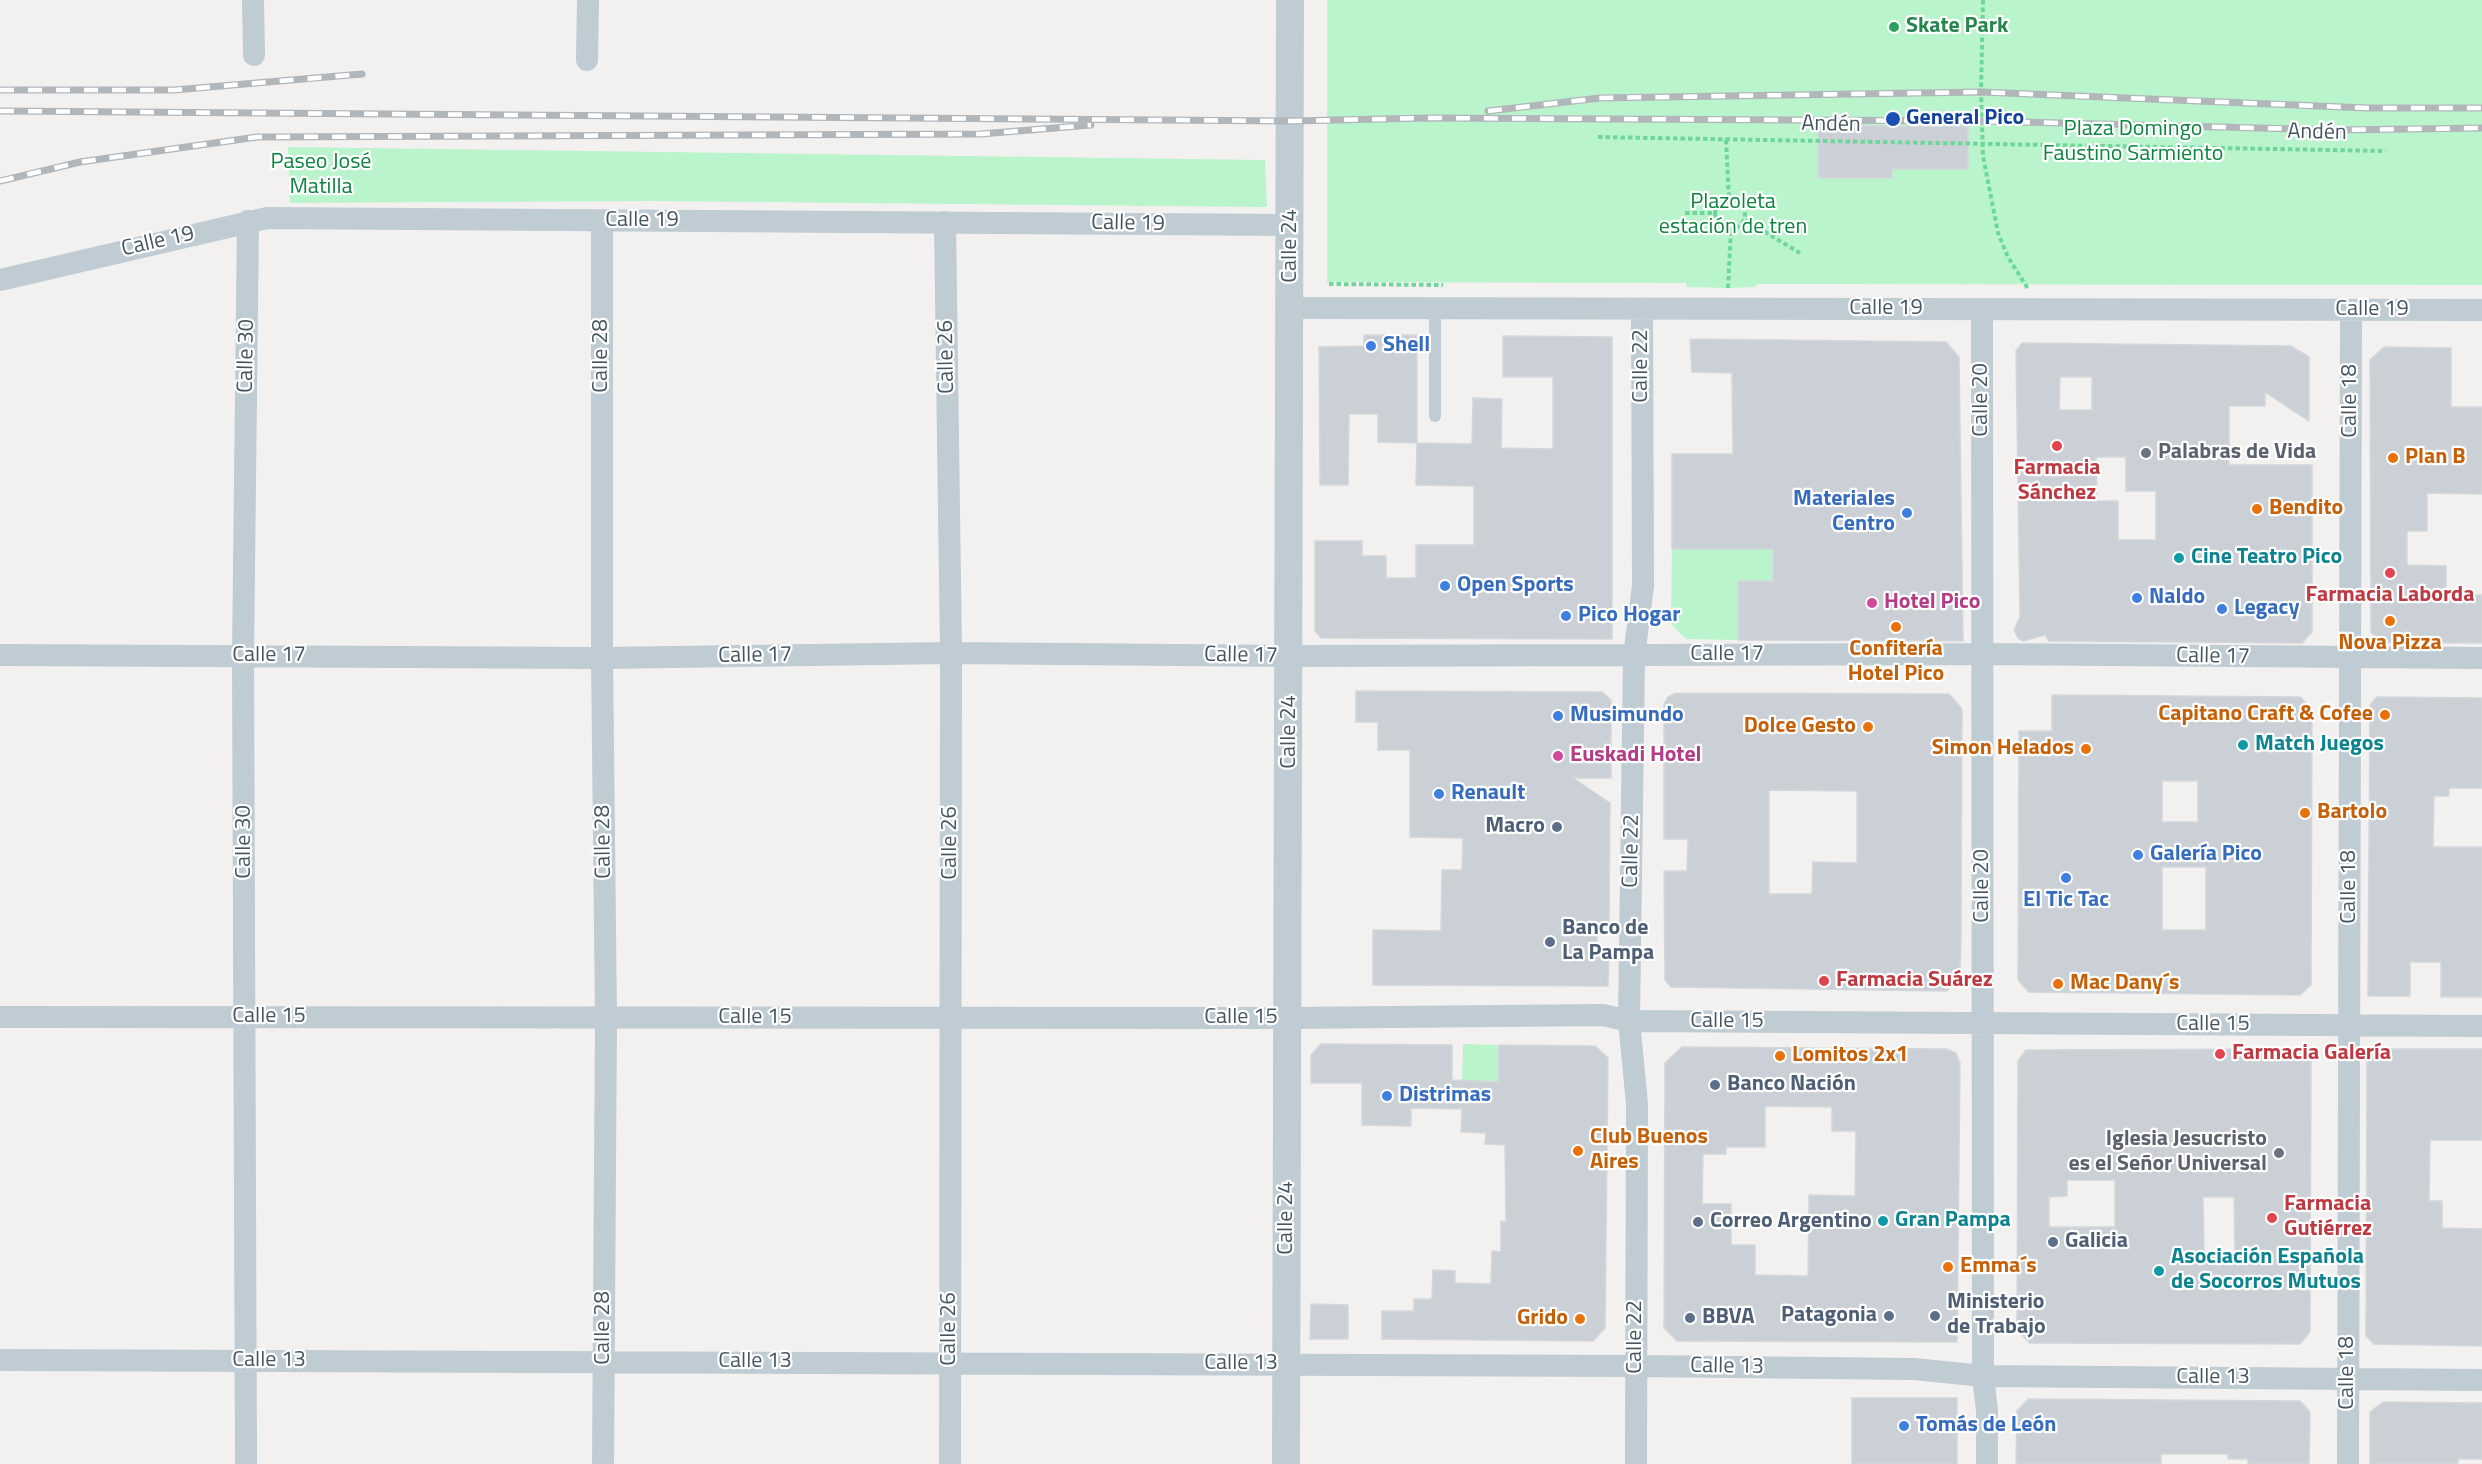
<!DOCTYPE html>
<html>
<head>
<meta charset="utf-8">
<style>
	body { margin:0 }
	canvas { display:block; background:#f3f0f0 }
</style>
</head>
<body>
<canvas width="2482" height="1464"></canvas>
<script>
const c = document.querySelector('canvas').getContext('2d');
c.lineJoin = 'round';
function paint(path, color) { c.fillStyle = color; c.fill(path, 'evenodd'); }
const poly = rows => new Path2D(rows.map(r => 'M' + r).join(''));
function trace(path, color, width, dash) { c.strokeStyle = color; c.lineWidth = width; c.lineCap = dash ? 'butt' : 'round'; c.setLineDash(dash || []); c.stroke(path); }
function label(font, color, halo, rows, align = 'center') {
  c.font = font + ' "Titillium Web",sans-serif'; c.lineWidth = 4.5; c.setLineDash([]); c.textBaseline = 'middle'; c.strokeStyle = halo; c.fillStyle = color; for (const [text, x, y, turn = 0] of rows) {
    c.save(); c.translate(x, y); c.rotate((+turn || 0) * Math.PI / 180); c.textAlign = isNaN(turn) ? turn : align; if (halo) c.strokeText(text, 0, 0); c.fillText(text, 0, 0); c.restore();
  }
}
paint(poly([
	[1327,0,2482,0,2482,285,1757,284,1755,287,1728,288,1687,287,1686,283,1327,282],
	[288,147,1265,160,1267,207,653,201,290,203],
	[1672,549,1773,549,1773,581,1738,640,1686,639,1671,624],
	[1463,1044,1499,1045,1498,1082,1481,1081,1462,1089]
]), '#baf4cc');
const building = poly([
	[1818,126,1968,126,1968,169,1892,169,1892,178,1818,178,1818,126],
	[1364,335,1417,335,1417,443,1378,442,1378,414,1349,414,1348,485,1320,485,1319,347,1364,346,1364,335],
	[1503,336,1612,337,1612,639,1321,638,1315,631,1315,541,1362,541,1362,556,1386,556,1386,578,1416,578,1416,545,1474,545,1474,486,1416,485,1417,443,1472,444,1473,398,1502,399,1501,448,1553,449,1553,377,1503,377,1503,336],
	[1690,339,1946,342,1959,357,1963,641,1738,640,1738,581,1773,581,1773,549,1672,549,1672,454,1733,454,1732,373,1692,372,1690,339],
	[2022,343,2291,346,2309,357,2309,421,2265,392,2265,406,2229,406,2229,465,2312,465,2312,632,2302,643,2049,641,2045,635,2023,641,2018,638,2014,630,2020,617,2016,351,2022,343],
	[2060,377,2092,377,2092,410,2059,410,2060,377],
	[2096,457,2126,457,2126,491,2156,491,2156,540,2118,540,2118,501,2097,501,2096,457],
	[2384,347,2451,348,2451,407,2482,407,2482,494,2427,493,2427,531,2407,531,2407,565,2446,566,2446,595,2482,595,2482,643,2381,643,2371,632,2370,360,2384,347],
	[1356,691,1602,692,1611,700,1611,778,1573,778,1610,803,1609,927,1597,927,1597,957,1609,957,1608,986,1373,985,1373,930,1441,931,1442,870,1462,870,1463,838,1410,837,1410,750,1378,750,1378,722,1356,722,1356,691],
	[1676,693,1949,694,1962,709,1961,935,1960,976,1947,991,1671,987,1665,980,1664,871,1687,871,1688,839,1664,839,1664,704,1668,697,1676,693],
	[1769,790,1857,791,1857,863,1813,862,1812,894,1769,894,1769,790],
	[2052,695,2300,697,2312,709,2311,985,2300,995,2029,992,2018,980,2019,731,2052,731,2052,695],
	[2162,781,2198,781,2198,822,2162,822,2162,781],
	[2162,867,2206,867,2206,930,2162,930,2162,867],
	[2377,697,2482,698,2482,788,2449,788,2449,796,2434,796,2433,847,2482,847,2482,997,2441,997,2441,962,2410,962,2410,996,2368,996,2370,705,2377,697],
	[1321,1044,1452,1045,1452,1080,1498,1082,1499,1045,1595,1046,1608,1058,1605,1328,1593,1341,1382,1339,1382,1311,1414,1311,1414,1299,1432,1299,1433,1270,1455,1271,1455,1283,1491,1284,1492,1251,1501,1252,1501,1221,1506,1222,1505,1145,1485,1144,1486,1133,1461,1132,1462,1109,1411,1108,1411,1126,1362,1125,1362,1083,1311,1083,1311,1055,1321,1044],
	[1682,1047,1946,1049,1956,1053,1960,1063,1957,1342,1677,1341,1664,1328,1665,1063,1682,1047],
	[1765,1106,1832,1107,1832,1131,1856,1131,1855,1196,1809,1195,1808,1276,1755,1275,1755,1245,1731,1245,1731,1204,1702,1204,1703,1154,1726,1154,1726,1147,1765,1147,1765,1106],
	[2303,1049,2311,1058,2310,1332,2300,1344,2030,1343,2017,1330,2018,1061,2026,1050,2303,1049],
	[2067,1180,2115,1180,2115,1227,2049,1227,2049,1197,2067,1196,2067,1180],
	[2203,1197,2234,1197,2235,1254,2204,1252,2203,1197],
	[2378,1049,2482,1049,2482,1140,2430,1140,2429,1201,2442,1201,2442,1228,2482,1229,2482,1346,2374,1344,2366,1336,2367,1060,2378,1049],
	[1311,1304,1348,1305,1348,1339,1310,1339,1311,1304],
	[1852,1398,1957,1398,1957,1464,1852,1464,1852,1398],
	[2028,1399,2300,1401,2310,1412,2309,1464,2248,1464,2248,1459,2228,1459,2228,1454,2161,1454,2161,1464,2016,1464,2017,1411,2028,1399],
	[2383,1402,2482,1403,2482,1459,2458,1459,2458,1464,2370,1464,2370,1412,2383,1402]
]);
paint(building, '#cbd0d6');
trace(building, '#d3d7dc', 1.5);
trace(poly([
	[1983,0,1981,92,1983,156,1998,233,2008,257,2028,289],
	[1598,137,2386,151],
	[1726,140,1729,199],
	'1715 214a15 15 0 1 1 30 0a15 15 0 1 1-30 0Z',
	[1685,213,1715,213],
	[1745,220,1800,253],
	[1329,284,1443,285],
	[1728,288,1731,229]
]), '#6fd69a', 4, [4.5, 3]);
trace(poly([
	[1435,416,1435,309]
]), '#bfccd3', 12);
trace(poly([
	[253,0,254,55],
	[587,60,588,0],
	[602,221,602,658,606,1018,603,1464],
	[945,222,951,653,950,1464],
	[0,280,267,218,1290,225],
	[1291,308,2482,310],
	[1982,309,1983,1376,1987,1411,1987,1464],
	[0,655,602,658,951,653,1290,656,1983,654,2482,658],
	[0,1017,1288,1018,1603,1015,1629,1021,2482,1026],
	[0,1360,1636,1366,1914,1369,1983,1376,2482,1380],
	[246,1464,243,656,248,221],
	[1636,1464,1637,1104,1629,1021,1634,656,1643,586,1642,310],
	[2348,1464,2351,310]
]), '#bfccd3', 22);
trace(poly([
	[1286,1464,1290,0]
]), '#bfccd3', 28);
const rail = poly([
	[0,90,174,90,362,74],
	[0,111,1290,121,1428,118,1981,121,2338,130,2482,128],
	[1488,111,1600,98,1981,92,2367,108,2482,108],
	[0,181,80,162,257,137,981,134,1091,125]
]);
trace(rail, '#b1b6bb', 7);
trace(rail, '#fff', 4.5, [14]);
for (const [x, y, r, color] of [
	[1894,27,6,"#2e9e5b"],
	[1893,119,8,"#1a4fb4"],
	[1371,346,6,"#3f7fe0"],
	[2057,446,6,"#e0444e"],
	[2146,453,6,"#6b7280"],
	[2393,458,6,"#e8710a"],
	[2257,509,6,"#e8710a"],
	[1907,513,6,"#3f7fe0"],
	[2179,558,6,"#0f9aa8"],
	[2390,573,6,"#e0444e"],
	[1445,586,6,"#3f7fe0"],
	[2137,598,6,"#3f7fe0"],
	[1872,603,6,"#d1479c"],
	[2222,609,6,"#3f7fe0"],
	[1566,616,6,"#3f7fe0"],
	[2390,621,6,"#e8710a"],
	[1896,627,6,"#e8710a"],
	[2385,715,6,"#e8710a"],
	[1558,716,6,"#3f7fe0"],
	[1868,727,6,"#e8710a"],
	[2243,745,6,"#0f9aa8"],
	[2086,749,6,"#e8710a"],
	[1558,756,6,"#d1479c"],
	[1439,794,6,"#3f7fe0"],
	[2305,813,6,"#e8710a"],
	[1557,827,6,"#5c6f8a"],
	[2138,855,6,"#3f7fe0"],
	[2066,878,6,"#3f7fe0"],
	[1550,942,6,"#5c6f8a"],
	[1824,981,6,"#e0444e"],
	[2058,984,6,"#e8710a"],
	[2220,1054,6,"#e0444e"],
	[1780,1056,6,"#e8710a"],
	[1715,1085,6,"#5c6f8a"],
	[1387,1096,6,"#3f7fe0"],
	[1578,1151,6,"#e8710a"],
	[2279,1153,6,"#6b7280"],
	[2272,1218,6,"#e0444e"],
	[1883,1221,6,"#0f9aa8"],
	[1698,1222,6,"#5c6f8a"],
	[2053,1242,6,"#5c6f8a"],
	[1948,1267,6,"#e8710a"],
	[2159,1271,6,"#0f9aa8"],
	[1889,1316,6,"#5c6f8a"],
	[1935,1316,6,"#5c6f8a"],
	[1690,1318,6,"#5c6f8a"],
	[1580,1319,6,"#e8710a"],
	[1904,1426,6,"#3f7fe0"]
]) { const dot = new Path2D(); dot.arc(x, y, r, 0, 2 * Math.PI); c.fillStyle = color; c.fill(dot); trace(dot, '#fff', 2); }
label('bold 22px', '#27864d', '#fff', [
	["Skate Park",1906,27]
], 'left');
label('bold 22px', '#164399', '#fff', [
	["General Pico",1906,119]
], 'left');
label('22px', '#465660', '#fff', [
	["Andén",1831,125,1],
	["Andén",2317,133,1],
	["Calle 19",642,221],
	["Calle 19",1128,224,1],
	["Calle 19",158,242,-13],
	["Calle 24",1291,246,-90],
	["Calle 19",1886,309],
	["Calle 19",2372,310],
	["Calle 30",247,356,-89],
	["Calle 28",602,356,-90],
	["Calle 26",947,357,-91],
	["Calle 22",1642,366,-90],
	["Calle 20",1982,400,-90],
	["Calle 18",2351,401,-90],
	["Calle 17",1727,655],
	["Calle 17",269,656],
	["Calle 17",755,656,-1],
	["Calle 17",1241,656,1],
	["Calle 17",2213,657,1],
	["Calle 24",1290,732,-90],
	["Calle 30",245,842,-90],
	["Calle 28",604,842,-91],
	["Calle 26",951,843,-90],
	["Calle 22",1632,851,-89],
	["Calle 20",1983,886,-90],
	["Calle 18",2350,887,-90],
	["Calle 15",269,1017],
	["Calle 15",755,1018],
	["Calle 15",1241,1018],
	["Calle 15",1727,1022],
	["Calle 15",2213,1025],
	["Calle 24",1287,1218,-90],
	["Calle 28",604,1328,-90],
	["Calle 26",950,1329,-90],
	["Calle 22",1636,1337,-90],
	["Calle 13",269,1361],
	["Calle 13",755,1362],
	["Calle 13",1241,1364],
	["Calle 13",1727,1367,1],
	["Calle 18",2348,1373,-90],
	["Calle 13",2213,1378]
]);
label('22px', '#0d843f', '#fff', [
	["Plaza Domingo",2133,130],
	["Faustino Sarmiento",2133,155],
	["Paseo José",321,163],
	["Matilla",321,188],
	["Plazoleta",1733,203],
	["estación de tren",1733,228]
]);
label('bold 22px', '#366cbe', '#fff', [
	["Shell",1383,346],
	["Materiales",1895,500,"right"],
	["Centro",1895,525,"right"],
	["Open Sports",1457,586],
	["Naldo",2149,598],
	["Legacy",2234,609],
	["Pico Hogar",1578,616],
	["Musimundo",1570,716],
	["Renault",1451,794],
	["Galería Pico",2150,855],
	["El Tic Tac",2066,901,"center"],
	["Distrimas",1399,1096],
	["Tomás de León",1916,1426]
], 'left');
label('bold 22px', '#5b616d', '#fff', [
	["Palabras de Vida",2158,453],
	["Iglesia Jesucristo",2267,1140,"right"],
	["es el Señor Universal",2267,1165,"right"]
], 'left');
label('bold 22px', '#c56008', '#fff', [
	["Plan B",2405,458],
	["Bendito",2269,509],
	["Nova Pizza",2390,644,"center"],
	["Confitería",1896,650,"center"],
	["Hotel Pico",1896,675,"center"],
	["Capitano Craft & Cofee",2373,715,"right"],
	["Dolce Gesto",1856,727,"right"],
	["Simon Helados",2074,749,"right"],
	["Bartolo",2317,813],
	["Mac Dany´s",2070,984],
	["Lomitos 2x1",1792,1056],
	["Club Buenos",1590,1138],
	["Aires",1590,1163],
	["Emma´s",1960,1267],
	["Grido",1568,1319,"right"]
], 'left');
label('bold 22px', '#be3a42', '#fff', [
	["Farmacia",2057,469,"center"],
	["Sánchez",2057,494,"center"],
	["Farmacia Laborda",2390,596,"center"],
	["Farmacia Suárez",1836,981],
	["Farmacia Galería",2232,1054],
	["Farmacia",2284,1205],
	["Gutiérrez",2284,1230]
], 'left');
label('bold 22px', '#0d838f', '#fff', [
	["Cine Teatro Pico",2191,558],
	["Match Juegos",2255,745],
	["Gran Pampa",1895,1221],
	["Asociación Española",2171,1258],
	["de Socorros Mutuos",2171,1283]
], 'left');
label('bold 22px', '#b23c85', '#fff', [
	["Hotel Pico",1884,603],
	["Euskadi Hotel",1570,756]
], 'left');
label('bold 22px', '#4e5e75', '#fff', [
	["Macro",1545,827,"right"],
	["Banco de",1562,929],
	["La Pampa",1562,954],
	["Banco Nación",1727,1085],
	["Correo Argentino",1710,1222],
	["Galicia",2065,1242],
	["Ministerio",1947,1303],
	["de Trabajo",1947,1328],
	["Patagonia",1877,1316,"right"],
	["BBVA",1702,1318]
], 'left');
</script>
</body>
</html>
